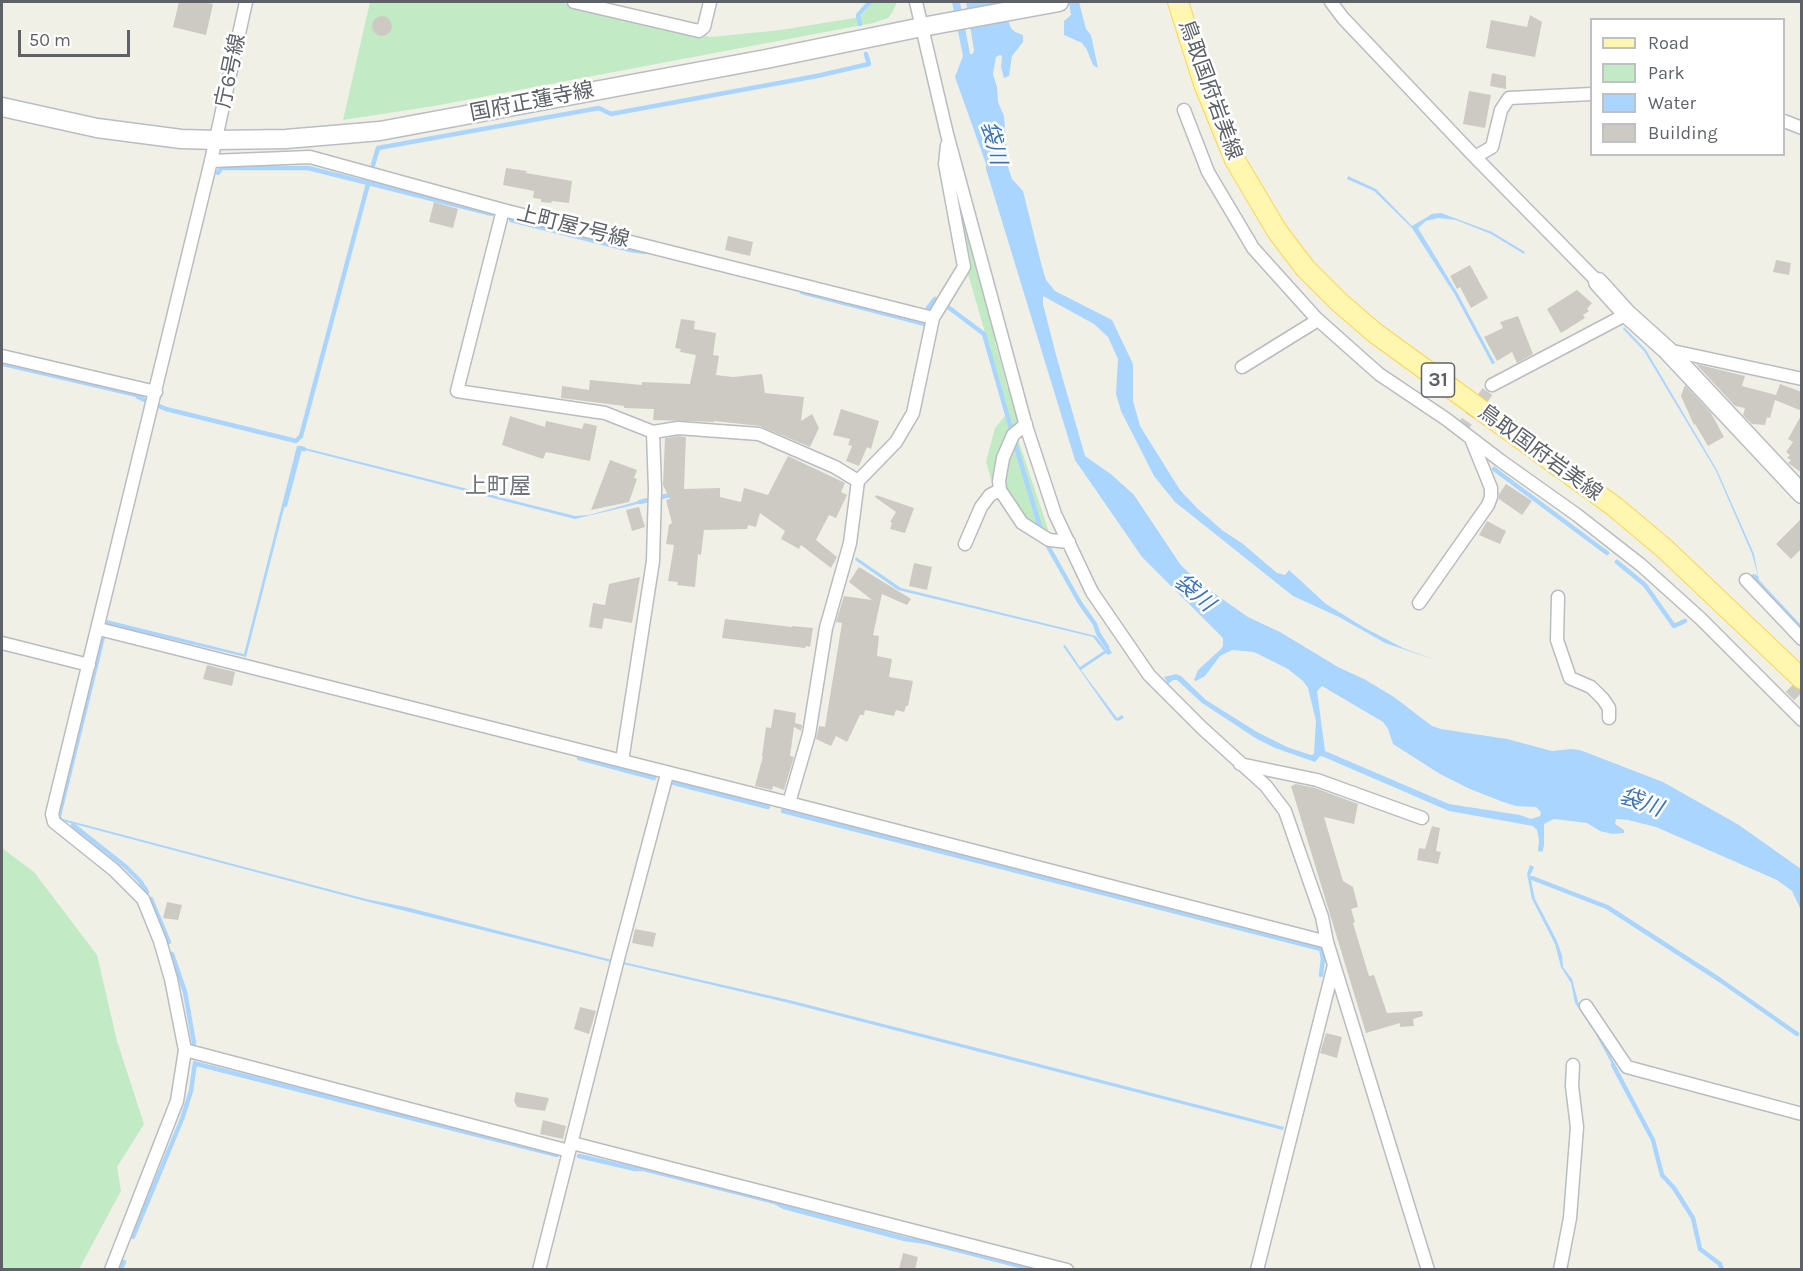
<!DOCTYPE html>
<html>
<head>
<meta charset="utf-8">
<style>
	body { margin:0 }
	#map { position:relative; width:1803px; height:1271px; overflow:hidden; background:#f1f0e7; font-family:Karla,sans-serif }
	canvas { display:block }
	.frame { position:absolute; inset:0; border:3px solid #5e6268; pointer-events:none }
	.legend { position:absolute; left:1590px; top:18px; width:195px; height:138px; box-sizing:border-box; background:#fff; border:2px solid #bfc0c3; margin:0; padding:8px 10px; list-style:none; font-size:18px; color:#5e6268 }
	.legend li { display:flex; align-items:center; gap:12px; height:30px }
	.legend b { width:30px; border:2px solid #bfc0c3 }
	.scale { position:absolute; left:18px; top:30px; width:112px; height:27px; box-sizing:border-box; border:3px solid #5e6268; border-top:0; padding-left:8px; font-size:18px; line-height:21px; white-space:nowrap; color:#5e6268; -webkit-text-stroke:4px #fff; paint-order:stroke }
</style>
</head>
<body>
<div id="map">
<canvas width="1803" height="1271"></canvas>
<div class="frame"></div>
<ul class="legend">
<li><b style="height:8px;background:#fff6af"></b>Road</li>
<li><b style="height:16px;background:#c2eac5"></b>Park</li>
<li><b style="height:16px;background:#aad5ff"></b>Water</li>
<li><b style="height:16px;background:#cdcac4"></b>Building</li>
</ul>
<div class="scale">50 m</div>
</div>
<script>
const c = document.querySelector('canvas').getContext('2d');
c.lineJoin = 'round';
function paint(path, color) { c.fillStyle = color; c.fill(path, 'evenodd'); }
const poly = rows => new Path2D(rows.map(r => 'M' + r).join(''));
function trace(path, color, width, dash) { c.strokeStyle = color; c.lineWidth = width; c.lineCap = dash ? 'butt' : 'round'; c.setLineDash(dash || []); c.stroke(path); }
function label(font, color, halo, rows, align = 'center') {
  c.font = font + ' Karla,"Noto Sans JP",sans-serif'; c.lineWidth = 5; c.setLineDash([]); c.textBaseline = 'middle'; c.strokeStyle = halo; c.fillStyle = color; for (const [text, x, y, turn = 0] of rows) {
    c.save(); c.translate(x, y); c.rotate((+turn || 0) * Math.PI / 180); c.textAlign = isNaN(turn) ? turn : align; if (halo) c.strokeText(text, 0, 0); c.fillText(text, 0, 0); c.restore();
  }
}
paint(poly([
	[370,2,559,2,711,37,781,30,860,17,873,2,897,2,892,13,888,18,873,23,434,106,343,120],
	[951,165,996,332,995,343,1003,370,1007,387,1016,397,1021,420,998,458,993,486,986,462,995,428,1008,412,968,274,971,263],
	[1017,436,1048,529,1046,533,1028,524,1005,489,1006,462],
	[2,848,34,872,97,955,117,1041,144,1124,117,1167,121,1191,79,1269,2,1269]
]), '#c2eac5');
paint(poly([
	[952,2,960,2,970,54,973,54,974,50,966,2,1001,2,1011,28,1015,32,1023,35,1023,42,1012,56,1009,76,1004,78,1001,67,1002,56,1000,55,996,57,993,74,997,87,998,102,1004,116,1008,167,1012,179,1023,191,1042,267,1046,280,1055,291,1112,320,1133,364,1133,401,1140,426,1180,490,1197,508,1222,530,1243,544,1277,573,1285,575,1289,570,1326,604,1365,628,1403,648,1438,661,1385,643,1339,617,1293,596,1175,502,1154,476,1121,411,1116,394,1118,359,1108,337,1094,324,1043,296,1043,304,1056,355,1085,456,1112,475,1134,495,1180,564,1198,582,1248,617,1280,632,1338,667,1364,679,1394,697,1432,726,1441,729,1507,739,1552,751,1571,749,1580,750,1663,782,1739,825,1801,869,1801,910,1792,891,1777,880,1656,827,1628,820,1616,819,1615,824,1624,830,1624,833,1612,834,1600,831,1587,823,1554,819,1544,824,1544,846,1542,852,1538,851,1539,840,1537,830,1533,826,1449,811,1324,757,1320,756,1315,762,1275,748,1257,739,1202,703,1177,680,1173,680,1168,684,1164,677,1176,674,1181,676,1206,700,1257,732,1287,747,1311,755,1314,754,1316,721,1308,688,1303,681,1288,669,1254,652,1232,650,1220,656,1205,676,1196,681,1194,680,1198,670,1220,650,1223,646,1223,638,1142,557,1075,460,986,169,986,164,955,77,963,56],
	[1322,686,1383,722,1388,729,1393,744,1440,774,1470,789,1503,802,1516,806,1536,807,1541,812,1540,816,1531,819,1520,815,1449,804,1325,751,1317,691],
	[1069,2,1079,2,1086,29,1091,35,1098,68,1093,65,1087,50,1082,43,1064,35,1064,21,1071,15],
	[1348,176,1376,189,1412,226,1432,214,1441,213,1492,232,1525,252,1524,254,1491,234,1456,220,1438,218,1426,221,1418,228,1458,294,1495,363,1492,364,1455,295,1412,228,1374,191,1347,179],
	[1624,327,1646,350,1717,470,1754,554,1759,580,1801,625,1801,629,1751,575,1754,574,1758,576,1752,554,1716,471,1644,351,1623,329],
	[2,363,144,396,144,399,2,366],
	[297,446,575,516,589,515,646,499,646,502,575,519,301,449,299,450,246,657,106,624,107,620,244,654],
	[856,557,901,588,1096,636,1106,650,1109,648,1112,653,1108,655,1106,653,1081,670,1117,718,1122,715,1124,718,1118,721,1115,720,1063,646,1065,645,1080,667,1104,651,1093,637,898,590,855,560],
	[102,638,105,638,61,817,63,819,366,899,406,907,612,960,611,962,365,901,63,821,58,818,93,674,92,670,94,670],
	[1530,865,1534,867,1530,876,1535,899,1556,939,1562,955,1563,967,1572,979,1580,1009,1599,1034,1616,1067,1614,1068,1595,1033,1575,1003,1571,983,1561,967,1555,944,1532,899,1527,874],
	[623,962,789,1000,954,1042,1284,1127,1283,1130,789,1003,623,964]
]), '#aad5ff');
trace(poly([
	[860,24,858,15,870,2],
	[373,165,378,148,599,108,611,114,817,76,869,64,866,54],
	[218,173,221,168,308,168,492,214],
	[511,220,631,250,646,252],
	[802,292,925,324],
	[948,307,984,334,1012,432],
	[928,308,935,299],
	[138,397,166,409,296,441,301,436,368,184],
	[1014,440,1041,530],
	[1494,469,1607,553],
	[640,502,670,495],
	[285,505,300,448,304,449],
	[1045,541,1080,603,1095,624,1098,633,1107,647],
	[1617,562,1645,585,1674,626,1685,621],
	[579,758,654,778],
	[674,783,768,807],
	[783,811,1321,949,1323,959,1321,975],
	[73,825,126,867,140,881,147,892],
	[1532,878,1607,907,1720,980,1797,1034],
	[151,899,169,942],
	[172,954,185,992,194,1043],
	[197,1064,557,1155],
	[1613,1065,1653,1140,1662,1175,1674,1188,1693,1218,1700,1249,1720,1264,1722,1270],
	[579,1156,635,1169,644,1169,775,1202,784,1207,905,1239,926,1242,1036,1270],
	[133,1237,182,1119,191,1091,195,1063],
	[120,1270,124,1262]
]), '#aad5ff', 4.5);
paint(poly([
	[179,2,202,2,213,4,206,35,173,27],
	[1530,15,1542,22,1535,57,1486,48,1491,20,1527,27],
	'372 26a10 10 0 1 1 20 0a10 10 0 1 1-20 0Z',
	[1492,73,1506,76,1506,89,1490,86],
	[1469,91,1491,95,1485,128,1463,124],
	[506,168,527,171,526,173,572,181,569,203,552,201,551,203,541,202,541,199,533,198,534,191,503,185],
	[434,202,458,209,453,228,429,222],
	[728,236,753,242,750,256,725,250],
	[1776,260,1791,263,1789,275,1773,272],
	[1470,265,1488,298,1471,308,1460,287,1457,289,1450,276],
	[1577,290,1592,303,1587,309,1589,311,1583,315,1585,318,1561,333,1547,309],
	[1518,316,1533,354,1517,363,1512,352,1497,361,1484,337,1503,328,1500,322],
	[681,319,695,321,694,329,716,333,713,355,719,356,716,375,733,377,762,374,765,393,804,397,801,421,812,414,819,428,810,447,760,426,714,421,714,422,653,420,654,409,624,408,624,406,561,398,562,386,589,390,590,380,642,385,642,382,690,384,696,355,680,352,681,349,675,348],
	[1696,364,1745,376,1742,386,1776,395,1780,384,1802,392,1802,411,1775,400,1770,418,1767,417,1765,425,1752,424,1743,415,1745,408,1735,406],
	[1685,385,1711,413,1724,437,1708,446,1695,424,1694,425,1681,396],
	[841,409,879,421,871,449,867,447,859,466,846,461,852,446,848,445,850,439,833,435],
	[1802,414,1802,473,1788,463,1791,460,1787,458,1790,455,1786,452,1793,442,1788,439],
	[510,416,545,427,546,421,582,429,584,423,597,426,590,461,546,452,543,459,502,445],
	[678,436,686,437,684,489,720,488,720,497,741,502,744,488,768,495,788,456,845,483,841,492,847,495,836,518,829,515,816,540,837,557,831,568,801,545,799,549,781,539,785,531,760,513,756,527,748,525,747,529,704,530,701,555,698,554,695,587,677,585,678,582,668,581,674,545,666,544,669,525,672,523,666,500,670,499,663,485,665,438],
	[610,460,637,470,634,478,637,479,629,502,591,510],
	[1506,484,1532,501,1522,515,1499,499,1499,494],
	[876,495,914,508,905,533,890,529,892,523,890,522,896,512,875,497],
	[639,507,645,527,632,531,626,510],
	[1802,518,1802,548,1791,559,1776,544],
	[1487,521,1506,531,1500,544,1479,535],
	[914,563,932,567,927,590,909,586],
	[859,567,911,599,907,605,882,594,873,635,879,636,877,656,892,659,889,677,913,681,908,706,906,706,904,712,896,710,894,716,865,710,864,715,860,715,847,742,836,736,831,746,816,739,819,726,825,727,842,623,836,622,844,596,872,600,849,582],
	[640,577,632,623,604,618,602,629,589,627,593,603,605,605,609,584],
	[725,619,792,627,792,626,813,628,810,647,806,646,805,648,722,638],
	[207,665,235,672,232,686,203,679],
	[774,709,796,713,795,723,802,725,801,731,794,727,790,756,794,757,784,790,773,786,772,790,755,786,763,756,762,756,766,727,771,728],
	[1296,784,1315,788,1358,804,1354,824,1324,817,1343,881,1353,887,1358,907,1351,909,1355,922,1353,923,1369,976,1374,975,1387,1013,1422,1011,1423,1016,1413,1019,1414,1026,1400,1027,1400,1023,1366,1033,1291,786],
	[1432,826,1440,828,1436,851,1441,852,1438,864,1417,860,1419,848,1425,849],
	[167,902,182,905,178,920,163,918],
	[635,929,656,933,653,947,632,943],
	[580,1007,596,1011,589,1034,574,1029],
	[1326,1033,1342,1037,1337,1058,1320,1053],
	[516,1092,549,1098,545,1111,517,1107,514,1101],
	[543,1120,566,1126,563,1139,540,1134],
	[903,1253,918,1257,915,1269,899,1269]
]), '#cdcac4');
trace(poly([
	[1460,431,1492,385],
	[1790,696,1802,684]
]), '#ccccc7', 12, [12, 6]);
const street = poly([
	[574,2,699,31,704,27,710,2],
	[916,2,947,134,1026,426,1055,514,1092,592,1149,675,1202,728,1266,786,1285,811,1322,917,1327,942,1428,1270],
	[1331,2,1343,18,1475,157,1598,282],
	[1184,110,1208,172,1246,236,1253,248,1316,318,1379,374,1446,419,1501,461,1577,515,1641,565,1700,618,1802,720],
	[1784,121,1802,128],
	[1475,157,1492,147,1501,110,1509,98,1592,94],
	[211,161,310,157,503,210,933,318],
	[503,210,457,391,605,413,653,432,678,428,759,434,835,467,858,481],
	[1668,350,1802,379],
	[2,356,156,392],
	[1242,367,1318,320],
	[1492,385,1627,314],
	[1026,424,1013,435,1003,458,999,481,1000,490,1022,523,1049,540,1069,542],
	[965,544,981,507,990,495,1000,490],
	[1746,580,1802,639],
	[1558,597,1557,640,1570,678,1591,687,1603,699,1609,708,1609,718],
	[1419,603,1488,505,1491,497,1491,488,1472,441],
	[99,629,789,803,1327,942],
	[2,643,89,665],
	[622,761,653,561,655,489,653,432],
	[1240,764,1317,780,1422,818],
	[789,803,809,734,826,628,850,543,858,481,896,442,913,413,933,318,964,267,945,164,947,145],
	[1586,1006,1627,1067,1802,1114],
	[185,1050,569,1151],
	[572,1143,1067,1270],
	[111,1270,177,1101,185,1050,171,979,160,941,143,899,114,870,54,822,52,814,211,161,246,2],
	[539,1270,619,955,667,774],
	[1257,1270,1334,965],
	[1560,1270,1570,1218,1577,1127,1572,1086,1573,1065]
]);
const secondary = poly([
	[2,107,97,128,181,139,216,140,286,139,380,131,766,59,922,27,1059,2],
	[1598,282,1627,314,1667,350,1802,494]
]);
const primary = poly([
	[1178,2,1204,84,1235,160,1277,231,1305,268,1338,301,1375,333,1615,507,1665,549,1802,679]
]);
trace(street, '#b9bcc1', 15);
trace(secondary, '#babdc3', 21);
trace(primary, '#fbd656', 22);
trace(street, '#fff', 12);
trace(secondary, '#fff', 18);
trace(primary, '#fff6af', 20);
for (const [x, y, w] of [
	[1438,380,33]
]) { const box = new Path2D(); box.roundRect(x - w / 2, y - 17, w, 34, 4.5); c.fillStyle = '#fff'; c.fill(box); trace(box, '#5e6268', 1.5); }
label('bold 20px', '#5e6268', null, [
	["31",1438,380]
]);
label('21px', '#5e6268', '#fff', [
	["庁6号線",231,71,-78],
	["鳥取国府岩美線",1210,90,70],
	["国府正蓮寺線",532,102,-11],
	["上町屋7号線",573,227,14],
	["鳥取国府岩美線",1540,453,36]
]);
label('italic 22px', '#3d73ba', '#fff', [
	["袋川",993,143,76],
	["袋川",1194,593,41],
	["袋川",1641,803,20]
]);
label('22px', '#6f747a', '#fff', [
	["上町屋",498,487]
]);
</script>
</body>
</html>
